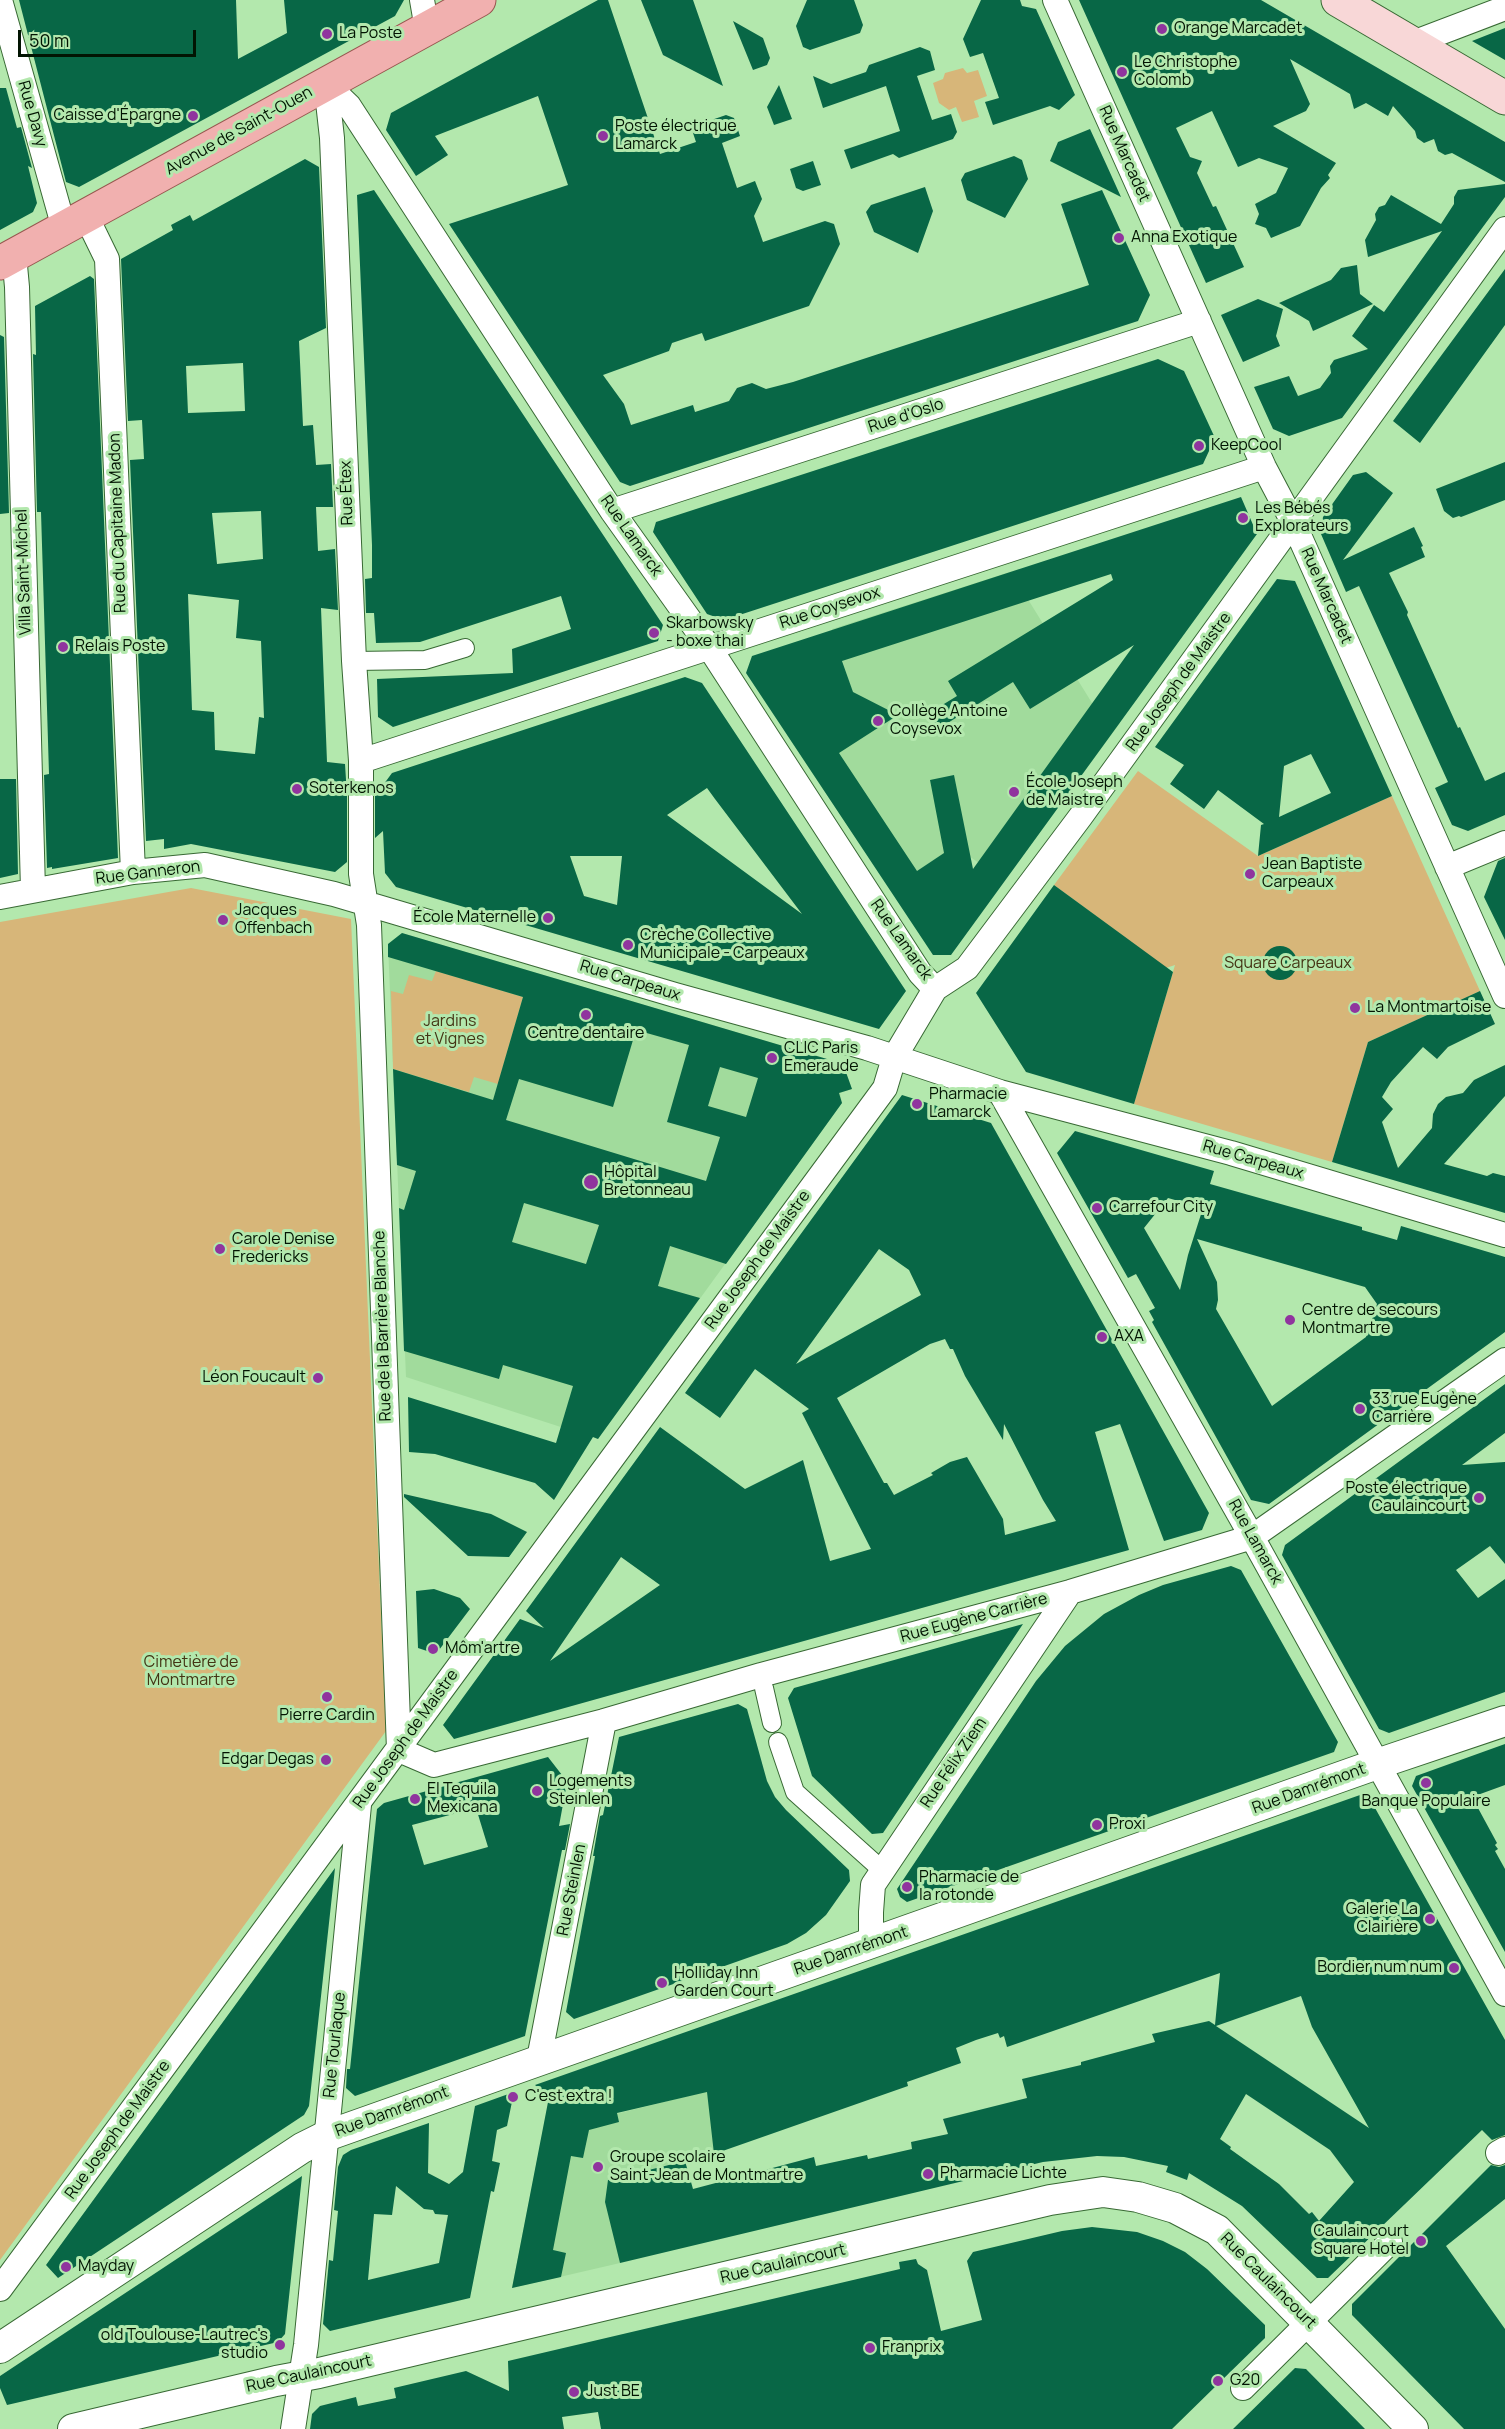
<!DOCTYPE html>
<html>
<head>
<meta charset="utf-8">
<style>
	body { margin:0 }
	#map { position:relative; width:1505px; height:2429px; overflow:hidden; background:#b3e8ad; font-family:Manrope,sans-serif }
	canvas { display:block }
	.scale { position:absolute; left:18px; top:30px; width:178px; height:27px; box-sizing:border-box; border:3px solid #021402; border-top:0; padding-left:8px; font-size:18px; line-height:21px; white-space:nowrap; color:#021402; -webkit-text-stroke:4px #b3e8ad; paint-order:stroke }
</style>
</head>
<body>
<div id="map">
<canvas width="1505" height="2429"></canvas>
<div class="scale">50 m</div>
</div>
<script>
const c = document.querySelector('canvas').getContext('2d');
c.lineJoin = 'round';
function paint(path, color) { c.fillStyle = color; c.fill(path, 'evenodd'); }
const poly = rows => new Path2D(rows.map(r => 'M' + r).join(''));
function trace(path, color, width, dash) { c.strokeStyle = color; c.lineWidth = width; c.lineCap = dash ? 'butt' : 'round'; c.setLineDash(dash || []); c.stroke(path); }
function label(font, color, halo, rows, align = 'center') {
  c.font = font + ' Manrope,sans-serif'; c.lineWidth = 6; c.setLineDash([]); c.textBaseline = 'middle'; c.strokeStyle = halo; c.fillStyle = color; for (const [text, x, y, turn = 0] of rows) {
    c.save(); c.translate(x, y); c.rotate((+turn || 0) * Math.PI / 180); c.textAlign = isNaN(turn) ? turn : align; if (halo) c.strokeText(text, 0, 0); c.fillText(text, 0, 0); c.restore();
  }
}
paint(poly([
	[1019,569,1029,601,1092,703,1120,723,1004,881,955,846,890,889,787,735,852,691,832,629],
	[402,933,827,1059,831,1069,843,1064,852,1089,840,1093,842,1103,598,1439,406,1377,388,944],
	[553,2079,612,2115,716,2089,722,2151,608,2180,620,2263,512,2288]
]), '#a1db9c');
paint(poly([
	[963,68,967,73,978,70,987,96,974,101,979,117,962,122,956,107,949,110,939,103,933,83,943,79,945,73],
	[1138,771,1258,856,1392,796,1480,991,1368,1042,1332,1162,1134,1104,1175,965,1166,968,1054,885],
	[191,888,351,919,386,1731,0,2260,0,922],
	[436,971,523,997,498,1084,474,1077,469,1092,393,1069,391,991,403,994,409,975,432,981]
]), '#d7b679');
paint(poly([
	[19,0,236,0,238,59,287,33,284,0,404,0,395,16,79,187,66,182],
	[598,0,608,0,660,154,696,142,691,127,726,115,734,118,740,136,722,143,737,188,755,181,762,199,754,216,763,242,825,221,834,224,840,244,809,306,705,341,702,333,672,343,669,351,603,375,624,404,631,425,693,405,695,412,729,401,737,388,752,383,766,389,793,382,1089,285,1061,204,1102,190,1150,295,1138,321,630,486,620,482,449,224,568,185,538,96,435,136,448,155,416,176,386,130,391,113],
	[641,0,693,0,723,86,663,55],
	[807,0,854,0,863,25,860,33,810,50,803,47,796,26],
	[981,0,1020,0,1022,6,1036,9,1075,95,1059,110,1050,106,993,125,985,102,999,98,983,53,970,57,963,39],
	[1079,0,1261,0,1505,142,1505,182,1452,153,1445,155,1438,151,1434,139,1424,143,1417,138,1415,131,1393,106,1388,116,1366,103,1354,109,1350,94,1290,59,1310,104,1306,111,1273,126,1336,163,1328,175,1330,178,1321,188,1300,226,1271,238,1266,228,1255,224,1259,214,1255,204,1276,193,1288,168,1259,158,1238,167,1212,111,1176,128,1190,157,1202,161,1197,173,1213,207,1216,206,1244,267,1206,283],
	[733,21,763,38,770,58,767,65,753,70],
	[1505,28,1505,60,1472,41],
	[920,47,930,51,935,70,917,76,932,120,951,114,957,132,953,139,899,158,893,154,851,169,844,150,900,131,886,86,823,108,813,76,831,84,866,72,869,65],
	[779,85,792,119,774,125,767,107],
	[0,88,6,88,17,128,21,127,32,168,28,166,37,203,33,212,0,230],
	[1090,129,1107,166,1121,197,1050,161,1058,142],
	[1014,156,1022,160,1028,179,1005,218,967,200,961,180,965,173],
	[305,159,319,167,326,328,299,341,303,426,313,425,316,465,331,464,333,507,316,507,318,551,335,549,338,610,321,608,327,762,345,764,347,796,347,862,335,872,191,844,164,849,164,839,146,841,130,460,144,459,142,420,128,421,121,259,173,230,171,225,190,215,193,221],
	[243,363,245,411,188,413,186,366],
	[261,511,263,559,217,564,212,513],
	[188,594,239,600,236,638,261,641,264,718,259,717,255,754,215,750,214,712,192,710],
	[813,161,821,185,803,191,796,188,790,169],
	[1505,184,1505,197,1342,418,1289,436,1273,429,1254,387,1289,376,1298,396,1320,388,1331,373,1330,366,1334,360,1368,349,1352,336,1374,305,1384,312,1442,231,1368,257,1365,240,1376,220,1375,214,1379,207,1385,205,1391,195,1441,224,1454,204,1454,197,1458,190],
	[925,187,933,211,918,253,874,232,866,212,871,205],
	[374,190,663,625,658,641,393,727,378,717,377,679,513,673,512,649,571,629,561,596,420,642,376,643,374,613,366,613,365,579,372,578,372,545,357,195],
	[1357,265,1360,294,1373,304,1313,331,1309,321,1279,303,1331,280,1341,268],
	[1505,269,1505,325,1420,443,1393,421],
	[90,276,94,279,118,858,52,869,52,867,47,868,44,775,49,774,41,512,37,512,33,354,36,355,35,306],
	[1258,299,1283,309,1276,336,1280,346,1243,362,1221,315],
	[0,335,4,337,9,513,0,514],
	[1158,359,1184,371,1215,438,1203,464,724,620,707,614,653,532,656,522],
	[1505,462,1505,500,1461,517,1459,516,1453,518,1444,511,1436,489],
	[1366,472,1393,493,1343,560,1414,527,1423,546,1421,547,1425,557,1389,573,1408,612,1407,615,1458,728,1460,727,1485,781,1505,772,1505,815,1468,831,1452,825,1435,788,1448,782,1359,586,1346,592,1321,534,1323,517,1353,475],
	[1241,497,1257,534,951,955,933,955,746,673,752,656],
	[1111,574,1113,580,948,681,957,696,926,715,935,731,1013,682,1030,709,1134,645,973,869,954,775,930,780,944,853,917,871,839,753,898,715,853,692,842,661],
	[1277,579,1295,581,1392,796,1258,856,1261,825,1264,824,1218,790,1204,809,1170,784,1184,765,1155,747],
	[1311,754,1331,793,1279,817,1284,766],
	[685,677,702,683,906,991,879,1029,396,887,385,873,383,831,375,838,375,796,392,773],
	[707,788,715,799,802,914,667,815],
	[570,856,622,856,617,905,584,896],
	[0,779,16,779,18,874,0,878],
	[1505,858,1505,940,1484,897,1498,861],
	[1054,885,1173,972,1134,1104,1026,1072,976,993],
	[402,933,827,1059,831,1069,843,1064,852,1089,839,1093,842,1103,726,1264,670,1246,658,1286,700,1298,598,1439,593,1437,554,1500,535,1483,435,1454,409,1452,408,1397,556,1443,573,1386,503,1365,499,1379,404,1351,399,1208,404,1210,416,1171,397,1165,393,1069,493,1100,523,997,388,957,388,944],
	[636,1030,689,1045,667,1122,720,1137,706,1181,506,1120,519,1079,613,1107],
	[720,1067,758,1078,746,1117,708,1106],
	[524,1203,599,1225,586,1264,512,1242],
	'1263 963a17 17 0 1 1 34 0a17 17 0 1 1-34 0Z',
	[1480,991,1495,1024,1448,1047,1437,1059,1423,1047,1391,1082,1382,1097,1393,1109,1382,1122,1398,1168,1432,1128,1433,1114,1438,1104,1446,1097,1463,1093,1474,1080,1505,1065,1505,1096,1444,1164,1487,1176,1493,1173,1505,1176,1505,1213,1332,1162,1368,1042],
	[902,1095,991,1123,1209,1513,1202,1530,1164,1541,1120,1424,1095,1432,1129,1550,454,1739,443,1725,520,1619,544,1628,526,1611,660,1427,745,1489,803,1460,830,1561,871,1549,802,1413,809,1409,755,1369,720,1418,685,1393],
	[879,1249,909,1270,921,1295,796,1364],
	[945,1339,950,1349,953,1349,965,1376,1003,1440,1004,1424,1043,1500,1056,1521,1005,1535,1003,1519,967,1457,950,1462,931,1473,933,1475,894,1495,887,1483,884,1483,837,1398,930,1344],
	[621,1557,660,1585,550,1661,567,1636],
	[1075,1131,1214,1171,1210,1184,1362,1227,1362,1230,1397,1240,1401,1226,1505,1257,1505,1332,1269,1504,1251,1500,1152,1322,1154,1320,1149,1311,1155,1308,1136,1274,1128,1278,1057,1153],
	[1168,1198,1203,1208,1188,1255,1180,1290,1144,1228],
	[1197,1239,1365,1287,1377,1304,1366,1337,1272,1406,1216,1309,1218,1300,1217,1282],
	[1505,1384,1505,1433,1462,1465,1505,1462,1505,1564,1490,1546,1456,1570,1478,1598,1505,1579,1505,1692,1389,1733,1379,1729,1282,1555,1285,1545],
	[404,1494,491,1514,527,1532,509,1557,468,1556,404,1497],
	[1231,1566,1241,1570,1338,1742,1334,1752,907,1902,900,1897,897,1889,1036,1681,1065,1646,1104,1614,1139,1595,1163,1585],
	[434,1589,460,1598,470,1609,436,1654,418,1648,416,1591],
	[1023,1624,883,1833,872,1834,812,1776,788,1698,794,1688],
	[738,1704,747,1709,767,1781,775,1797,786,1810,849,1870,850,1881,826,1915,806,1933,787,1944,574,2019,566,2012,595,1856,593,1856,600,1816,603,1815,619,1737],
	[1505,1744,1505,1785,1472,1797,1497,1843,1495,1845,1498,1849,1495,1851,1505,1869,1505,1952,1412,1786,1416,1776],
	[548,1757,562,1775,568,1777,559,1826,570,1824,565,1850,562,1850,525,2036,355,2096,346,2088,347,2069,350,2069,377,1809,384,1803],
	[476,1808,488,1847,424,1865,412,1825],
	[1360,1795,1370,1799,1505,2040,1505,2135,1492,2140,1482,2130,1328,2278,1317,2278,1242,2206,1189,2173,1187,2180,1166,2172,1168,2166,1124,2157,1097,2156,1043,2162,620,2263,605,2202,608,2180,685,2161,693,2189,814,2157,816,2166,867,2155,868,2159,912,2149,911,2142,948,2134,943,2119,1027,2098,1022,2079,1081,2065,1081,2062,1155,2042,1152,2034,1209,2021,1215,2025,1220,1973,1007,2047,1004,2036,1000,2038,998,2033,976,2040,956,2048,961,2063,907,2082,908,2086,714,2154,707,2092,617,2113,619,2122,589,2130,583,2158,571,2156,553,2250,566,2253,561,2277,512,2288,549,2097,535,2085],
	[1301,1996,1312,2027,1369,2128,1216,2026],
	[1246,2094,1330,2150,1354,2182,1319,2221,1312,2212,1309,2214,1279,2184,1230,2149,1231,2147,1220,2139],
	[335,1868,309,2106,304,2115,58,2278,46,2265],
	[514,2092,507,2126,497,2130,492,2161,500,2163,494,2192,491,2191,470,2298,330,2331,323,2324,329,2260,333,2261,338,2211,334,2210,338,2167,343,2155,351,2150,429,2123,428,2173,449,2184,463,2172,475,2106],
	[396,2186,424,2209,433,2210,435,2214,448,2215,439,2263,368,2280,374,2214,392,2215],
	[1491,2165,1499,2167,1505,2165,1505,2199,1446,2246,1505,2329,1505,2429,1464,2429,1352,2315,1352,2304],
	[302,2176,285,2334,278,2342,7,2405,0,2388,0,2376],
	[1092,2227,1137,2232,1163,2241,1185,2252,1207,2269,1265,2325,1265,2338,1172,2429,601,2429,598,2412,562,2417,564,2429,310,2429,312,2414,320,2406,356,2397,358,2406,396,2398,394,2388,466,2371,509,2391,508,2361,900,2269,899,2262,916,2259,918,2264,927,2270,941,2331,982,2320,967,2261,973,2252,1062,2231],
	[1295,2368,1306,2369,1365,2429,1233,2429]
]), '#086746');
const pedestrian = poly([
	[354,661,425,660,465,648],
	[764,1688,772,1723],
	[778,1742,795,1792,882,1870]
]);
const minor = poly([
	[0,0,64,228],
	[422,0,427,29],
	[1055,0,1264,467,1294,524,1505,996],
	[1413,43,1505,8],
	[326,84,332,138,354,661,361,761,361,874,369,925,399,1750,434,1765,604,1721,761,1675,1070,1592,1252,1537,1505,1360],
	[326,84,349,106,612,511,709,647,920,973,935,989],
	[86,216,107,259,133,872],
	[14,255,17,287,33,890],
	[612,511,1199,321],
	[361,761,1264,467],
	[1447,867,1505,843],
	[0,897,133,872,205,865,334,894,675,995,867,1048,1000,1092,1231,1153,1505,1235],
	[1000,1092,1252,1537,1505,1994],
	[871,1945,871,1912,873,1885,1070,1592],
	[539,2059,604,1721],
	[1498,2153,1505,2149],
	[0,2289,885,1088,894,1058,935,989,967,968,1081,816,1505,229],
	[1243,2388,1390,2242],
	[293,2429,306,2345,359,1805]
]);
const tertiary = poly([
	[0,2348,302,2148,326,2136,1377,1764,1505,1721],
	[73,2429,276,2381,319,2373,1050,2200,1103,2192,1138,2197,1175,2208,1217,2230,1413,2429]
]);
const secondary = poly([
	[1338,0,1505,98]
]);
const primary = poly([
	[0,263,479,0]
]);
trace(pedestrian, '#386934', 20);
trace(minor, '#386934', 26);
trace(tertiary, '#386934', 32);
trace(secondary, '#386934', 35);
trace(primary, '#97574f', 35);
trace(pedestrian, '#fff', 18);
trace(minor, '#fff', 24);
trace(tertiary, '#fff', 30);
trace(secondary, '#f8d7d7', 33);
trace(primary, '#f1b0af', 33);
for (const [x, y, r, color] of [
	[1162,29,6,"#90349e"],
	[327,34,6,"#90349e"],
	[1122,72,6,"#90349e"],
	[193,116,6,"#90349e"],
	[603,136,6,"#90349e"],
	[1119,238,6,"#90349e"],
	[1199,446,6,"#90349e"],
	[1243,518,6,"#90349e"],
	[654,633,6,"#90349e"],
	[63,647,6,"#90349e"],
	[878,721,6,"#90349e"],
	[297,789,6,"#90349e"],
	[1014,792,6,"#90349e"],
	[1250,874,6,"#90349e"],
	[548,918,6,"#90349e"],
	[223,920,6,"#90349e"],
	[628,945,6,"#90349e"],
	[1355,1008,6,"#90349e"],
	[586,1015,6,"#90349e"],
	[772,1058,6,"#90349e"],
	[917,1104,6,"#90349e"],
	[591,1182,8,"#90349e"],
	[1097,1208,6,"#90349e"],
	[220,1249,6,"#90349e"],
	[1290,1320,6,"#90349e"],
	[1102,1337,6,"#90349e"],
	[318,1378,6,"#90349e"],
	[1360,1409,6,"#90349e"],
	[1479,1498,6,"#90349e"],
	[433,1649,6,"#90349e"],
	[327,1697,6,"#90349e"],
	[326,1760,6,"#90349e"],
	[1426,1783,6,"#90349e"],
	[537,1791,6,"#90349e"],
	[415,1799,6,"#90349e"],
	[1097,1825,6,"#90349e"],
	[907,1887,6,"#90349e"],
	[1430,1919,6,"#90349e"],
	[1454,1968,6,"#90349e"],
	[662,1983,6,"#90349e"],
	[513,2097,6,"#90349e"],
	[598,2167,6,"#90349e"],
	[928,2174,6,"#90349e"],
	[1421,2241,6,"#90349e"],
	[66,2267,6,"#90349e"],
	[280,2345,6,"#90349e"],
	[870,2348,6,"#90349e"],
	[1218,2381,6,"#90349e"],
	[574,2392,6,"#90349e"]
]) { const dot = new Path2D(); dot.arc(x, y, r, 0, 2 * Math.PI); c.fillStyle = color; c.fill(dot); trace(dot, '#b3e8ad', 2); }
label('16px', '#021402', '#b3e8ad', [
	["Orange Marcadet",1174,29],
	["La Poste",339,34],
	["Le Christophe",1134,63],
	["Colomb",1134,81],
	["Caisse d'Épargne",181,116,"right"],
	["Poste électrique",615,127],
	["Lamarck",615,145],
	["Anna Exotique",1131,238],
	["KeepCool",1211,446],
	["Les Bébés",1255,509],
	["Explorateurs",1255,527],
	["Skarbowsky",666,624],
	["- boxe thai",666,642],
	["Relais Poste",75,647],
	["Collège Antoine",890,712],
	["Coysevox",890,730],
	["École Joseph",1026,783],
	["de Maistre",1026,801],
	["Soterkenos",309,789],
	["Jean Baptiste",1262,865],
	["Carpeaux",1262,883],
	["Jacques",235,911],
	["Offenbach",235,929],
	["École Maternelle",536,918,"right"],
	["Crèche Collective",640,936],
	["Municipale - Carpeaux",640,954],
	["La Montmartoise",1367,1008],
	["Centre dentaire",586,1034,"center"],
	["CLIC Paris",784,1049],
	["Emeraude",784,1067],
	["Pharmacie",929,1095],
	["Lamarck",929,1113],
	["Hôpital",604,1173],
	["Bretonneau",604,1191],
	["Carrefour City",1109,1208],
	["Carole Denise",232,1240],
	["Fredericks",232,1258],
	["Centre de secours",1302,1311],
	["Montmartre",1302,1329],
	["AXA",1114,1337],
	["Léon Foucault",306,1378,"right"],
	["33 rue Eugène",1372,1400],
	["Carrière",1372,1418],
	["Poste électrique",1467,1489,"right"],
	["Caulaincourt",1467,1507,"right"],
	["Môm'artre",445,1649],
	["Pierre Cardin",327,1716,"center"],
	["Edgar Degas",314,1760,"right"],
	["Logements",549,1782],
	["Steinlen",549,1800],
	["El Tequila",427,1790],
	["Mexicana",427,1808],
	["Banque Populaire",1426,1802,"center"],
	["Proxi",1109,1825],
	["Pharmacie de",919,1878],
	["la rotonde",919,1896],
	["Galerie La",1418,1910,"right"],
	["Clairière",1418,1928,"right"],
	["Bordier num num",1442,1968,"right"],
	["Holliday Inn",674,1974],
	["Garden Court",674,1992],
	["C'est extra !",525,2097],
	["Groupe scolaire",610,2158],
	["Saint-Jean de Montmartre",610,2176],
	["Pharmacie Lichte",940,2174],
	["Caulaincourt",1409,2232,"right"],
	["Square Hotel",1409,2250,"right"],
	["Mayday",78,2267],
	["old Toulouse-Lautrec's",268,2336,"right"],
	["studio",268,2354,"right"],
	["Franprix",882,2348],
	["G20",1230,2381],
	["Just BE",586,2392]
], 'left');
label('16px', '#021402', '#b3e8ad', [
	["Rue Davy",32,114,74],
	["Avenue de Saint-Ouen",239,131,-29],
	["Rue Marcadet",1124,154,66],
	["Rue d'Oslo",906,416,-18],
	["Rue Étex",347,493,-92],
	["Rue du Capitaine Madon",118,523,-92],
	["Rue Lamarck",631,536,55],
	["Villa Saint-Michel",24,572,-92],
	["Rue Marcadet",1326,596,66],
	["Rue Coysevox",830,608,-18],
	["Rue Joseph de Maistre",1179,682,-54],
	["Rue Ganneron",148,873,-7],
	["Rue Lamarck",901,940,55],
	["Rue Carpeaux",630,981,17],
	["Rue Carpeaux",1253,1160,16],
	["Rue Joseph de Maistre",758,1260,-54],
	["Rue de la Barrière Blanche",383,1326,-92],
	["Rue Lamarck",1255,1542,61],
	["Rue Eugène Carrière",974,1618,-15],
	["Rue Joseph de Maistre",406,1739,-54],
	["Rue Félix Ziem",954,1763,-56],
	["Rue Damrémont",1309,1789,-20],
	["Rue Steinlen",572,1890,-79],
	["Rue Damrémont",851,1951,-19],
	["Rue Tourlaque",335,2045,-84],
	["Rue Damrémont",392,2112,-20],
	["Rue Joseph de Maistre",118,2130,-54],
	["Rue Caulaincourt",783,2264,-13],
	["Rue Caulaincourt",1268,2281,45],
	["Rue Caulaincourt",309,2374,-12]
]);
label('16px', '#443414', '#b3e8ad', [
	["Square Carpeaux",1288,964],
	["Jardins",450,1022],
	["et Vignes",450,1040],
	["Cimetière de",191,1663],
	["Montmartre",191,1681]
]);
</script>
</body>
</html>
